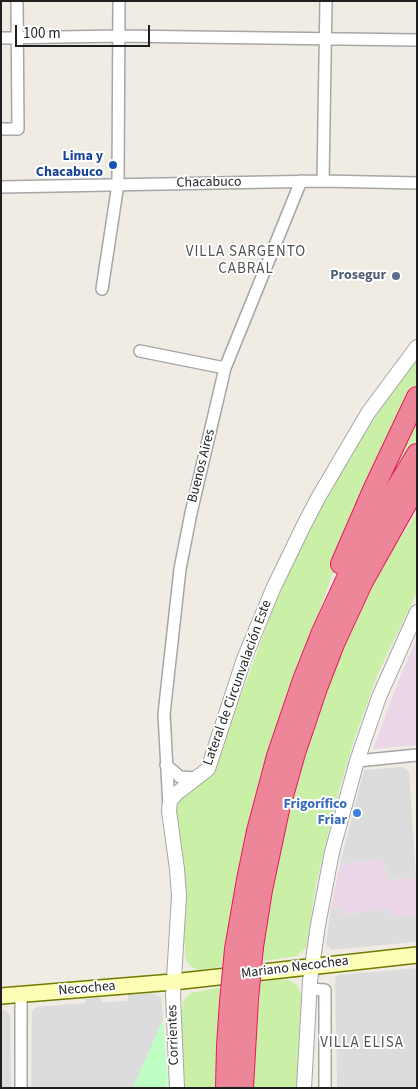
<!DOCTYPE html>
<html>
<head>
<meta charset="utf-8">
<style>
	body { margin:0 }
	#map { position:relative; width:418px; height:1089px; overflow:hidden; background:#f0ece4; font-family:"Source Sans 3",sans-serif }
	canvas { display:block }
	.frame { position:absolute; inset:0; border:2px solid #1f1f1f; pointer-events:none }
	.scale { position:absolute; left:15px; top:25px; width:135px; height:22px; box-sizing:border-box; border:2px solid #1f1f1f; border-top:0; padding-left:6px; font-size:15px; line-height:18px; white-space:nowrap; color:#1f1f1f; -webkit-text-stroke:4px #fff; paint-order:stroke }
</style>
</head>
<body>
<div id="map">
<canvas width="418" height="1089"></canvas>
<div class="frame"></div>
<div class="scale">100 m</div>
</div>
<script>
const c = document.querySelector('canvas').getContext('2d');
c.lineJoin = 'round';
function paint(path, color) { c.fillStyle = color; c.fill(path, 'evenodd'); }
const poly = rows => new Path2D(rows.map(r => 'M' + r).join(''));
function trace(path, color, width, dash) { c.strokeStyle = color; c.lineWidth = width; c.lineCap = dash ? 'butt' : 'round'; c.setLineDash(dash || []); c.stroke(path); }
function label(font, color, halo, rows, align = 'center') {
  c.font = font + ' "Source Sans 3",sans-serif'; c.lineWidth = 4; c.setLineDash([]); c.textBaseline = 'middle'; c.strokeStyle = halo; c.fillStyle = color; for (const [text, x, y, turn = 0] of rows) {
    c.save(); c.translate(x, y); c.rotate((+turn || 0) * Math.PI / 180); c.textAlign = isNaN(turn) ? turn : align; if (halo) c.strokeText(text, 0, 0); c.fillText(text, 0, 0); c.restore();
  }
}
paint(poly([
	[403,767,409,771,416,878,387,880,384,859,340,864,364,770],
	[331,907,342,908,341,915,390,909,391,917,417,915,417,940,415,942,331,950,326,944],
	[417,968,417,1088,337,1088,335,979,338,975],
	[152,993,161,997,163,1020,133,1088,31,1088,32,1011,35,1007,85,1003,85,999,101,998,102,1002,128,1001,128,994],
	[1,1010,5,1010,10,1015,11,1088,1,1088]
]), '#dddcdc');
paint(poly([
	[417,639,417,745,373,749,400,677],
	[384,859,387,880,416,878,417,915,391,917,390,909,341,915,342,908,331,907,340,864]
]), '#ead6e6');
paint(poly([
	[417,358,417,385,340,553,281,718,224,966,199,970,193,968,187,962,185,956,185,944,182,944,185,886,175,816,177,802,208,776,228,720,232,720,274,606,307,535,330,491,357,446,383,405],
	[417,404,417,439,359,529],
	[417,513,417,592,377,676,354,740,334,808,316,885,306,948,297,956,264,961,262,946,282,839,305,749,340,653,368,592,388,556],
	[282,979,291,981,297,985,301,994,296,1088,253,1088,257,998,260,982],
	[222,987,217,1088,183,1088,179,1011,182,1011,183,1001,190,993]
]), '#caefa6');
paint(poly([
	[163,1020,168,1083,166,1087,133,1088]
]), '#befec3');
const minor = poly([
	[1,38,119,36,417,40],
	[1,129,18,129,17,1],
	[323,181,326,1],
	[1,187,323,181,417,183],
	[102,289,118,184,119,1],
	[140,351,225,368],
	[357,761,417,755],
	[166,765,180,777,197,778],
	[169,807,164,714,180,569,191,513,225,368,301,181],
	[310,989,325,990,325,1088],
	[21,994,21,1088]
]);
const tertiary = poly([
	[177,1088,173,995,179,896,177,869,169,811,170,801,177,793,208,769,244,659,273,589,303,527,318,498,368,413,417,347],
	[304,1088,310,981,318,925,332,852,357,761,379,697,417,612]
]);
const secondary = poly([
	[1,996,173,982,417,955]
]);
const motorway = poly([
	[341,564,374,488,417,397],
	[253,947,262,890,279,810,295,753,317,688,334,644,363,581,417,485],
	[235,949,247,880,257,831,277,756,303,680,322,632,352,567,380,515,417,454],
	[226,1088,227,1046,230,1002],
	[243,1088,248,999]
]);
trace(minor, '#a6a6a6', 14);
trace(tertiary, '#a6a6a6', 16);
trace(secondary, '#6f7c00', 18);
trace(motorway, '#e91760', 22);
trace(minor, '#fff', 11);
trace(tertiary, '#fff', 14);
trace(secondary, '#fbfeb4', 15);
trace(motorway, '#ee869a', 20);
const motorwayBridge = poly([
	[248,999,253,947],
	[230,1002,235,949]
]);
trace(motorwayBridge, '#e91760', 22, []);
trace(motorwayBridge, '#ee869a', 20);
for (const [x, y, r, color] of [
	[113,165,5,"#1a4fb4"],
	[396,276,5,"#5c6f8a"],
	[357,813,5,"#3f7fe0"]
]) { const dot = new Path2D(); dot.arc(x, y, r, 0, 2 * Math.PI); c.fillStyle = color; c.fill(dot); trace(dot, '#fff', 2); }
label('bold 14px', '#164399', '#fff', [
	["Lima y",103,157],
	["Chacabuco",103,173]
], 'right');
label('14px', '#1f1f1f', '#fff', [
	["Chacabuco",209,183,-1],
	["Buenos Aires",202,466,-76],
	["Lateral de Circunvalación Este",238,683,-70],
	["Mariano Necochea",295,968,-7],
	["Necochea",87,989,-5],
	["Corrientes",174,1035,-92]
]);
label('bold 14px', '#4e5e75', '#fff', [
	["Prosegur",386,276]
], 'right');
label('bold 14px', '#366cbe', '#fff', [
	["Frigorífico",347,805],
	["Friar",347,821]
], 'right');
c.letterSpacing = '1px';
label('15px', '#525252', '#fff', [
	["VILLA SARGENTO",246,253],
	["CABRAL",246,270],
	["VILLA ELISA",362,1044]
]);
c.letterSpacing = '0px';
</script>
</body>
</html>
